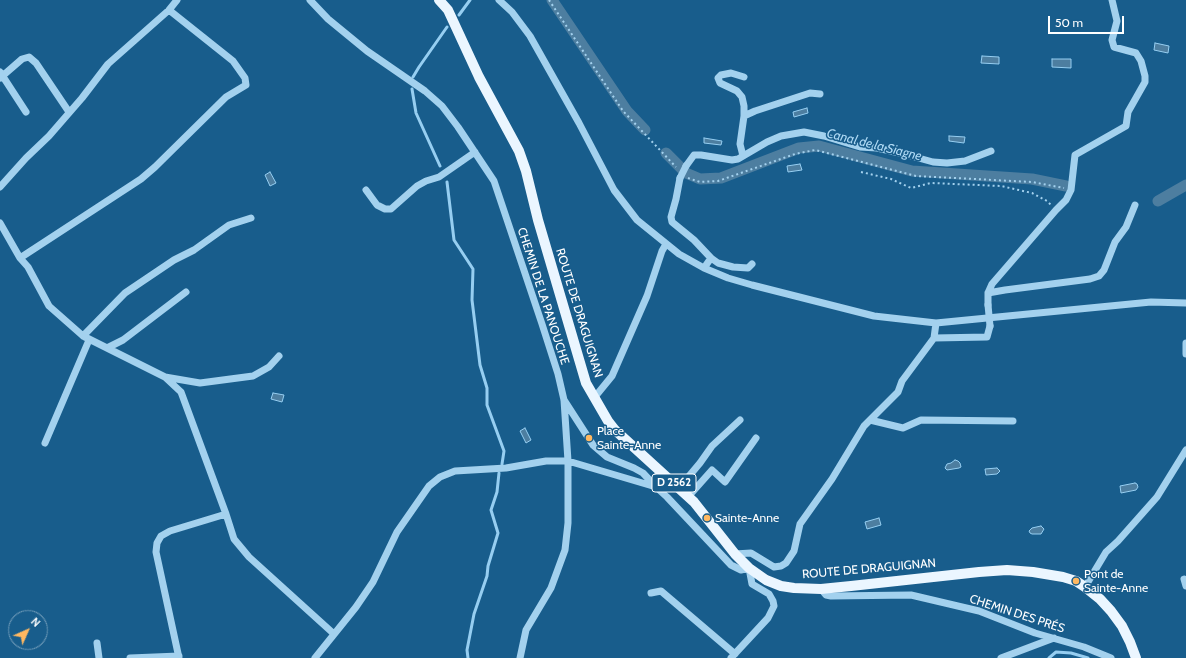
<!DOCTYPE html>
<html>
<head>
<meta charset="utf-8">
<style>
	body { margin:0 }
	#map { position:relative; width:1186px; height:658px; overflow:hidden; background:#185d8c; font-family:Cabin,sans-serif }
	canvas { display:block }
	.north { position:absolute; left:8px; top:610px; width:40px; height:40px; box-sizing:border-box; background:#185d8c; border:1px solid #749eba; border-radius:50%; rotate:45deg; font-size:11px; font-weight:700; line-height:16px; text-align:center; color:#fff }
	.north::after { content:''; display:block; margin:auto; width:14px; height:18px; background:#ffb861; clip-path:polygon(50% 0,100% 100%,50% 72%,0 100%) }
	.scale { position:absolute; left:1048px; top:16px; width:76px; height:18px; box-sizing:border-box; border:2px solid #fff; border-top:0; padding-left:5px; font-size:12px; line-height:14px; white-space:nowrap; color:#fff; -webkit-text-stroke:3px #185d8c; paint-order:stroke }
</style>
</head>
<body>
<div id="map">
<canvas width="1186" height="658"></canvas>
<div class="north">N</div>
<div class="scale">50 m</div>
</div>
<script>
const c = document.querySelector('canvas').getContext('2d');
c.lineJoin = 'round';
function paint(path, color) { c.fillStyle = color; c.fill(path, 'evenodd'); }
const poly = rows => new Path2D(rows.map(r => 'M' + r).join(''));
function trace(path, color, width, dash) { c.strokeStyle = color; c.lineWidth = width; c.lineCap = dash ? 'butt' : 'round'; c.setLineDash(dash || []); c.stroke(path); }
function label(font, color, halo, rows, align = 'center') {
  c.font = font + ' Cabin,sans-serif'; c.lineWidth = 3; c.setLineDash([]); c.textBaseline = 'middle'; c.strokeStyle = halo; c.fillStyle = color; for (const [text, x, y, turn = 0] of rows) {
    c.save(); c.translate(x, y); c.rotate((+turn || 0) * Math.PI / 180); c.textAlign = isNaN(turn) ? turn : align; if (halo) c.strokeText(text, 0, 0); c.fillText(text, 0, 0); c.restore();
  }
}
const water = poly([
	[1155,43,1169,46,1168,53,1154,50,1155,43],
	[982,56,999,57,999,64,981,63,982,56],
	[1052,59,1071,59,1071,68,1052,67,1052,59],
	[807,108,808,113,794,117,793,112,807,108],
	[949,136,965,137,964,143,949,141,949,136],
	[704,138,722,141,721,145,704,143,704,138],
	[800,164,802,170,788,172,787,166,800,164],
	[270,172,276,183,270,186,265,175,270,172],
	[273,393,284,395,282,402,271,399,273,393],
	[525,428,531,440,526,443,520,431,525,428],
	[955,460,958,461,960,463,961,467,959,468,947,470,945,468,947,464,951,463,955,460],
	[997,468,1000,471,997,474,986,475,985,469,997,468],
	[1135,483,1137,484,1138,487,1136,490,1121,493,1120,486,1135,483],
	[879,518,881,525,867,529,865,522,879,518],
	[1041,526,1044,529,1041,534,1032,534,1030,533,1029,531,1032,528,1041,526]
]);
paint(water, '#4d7ea0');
trace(water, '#96cef1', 1);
trace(poly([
	[459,15,470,0],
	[413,77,419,67,447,27],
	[412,89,416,113,440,166],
	[447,182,454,240,473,269,472,300,480,365,487,388,487,405,504,451,502,464],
	[468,658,467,650,474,614,487,576,488,566,498,533,491,510,497,492,499,473],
	[1049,658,1056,652,1071,653,1088,658]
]), '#96cef1', 3);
trace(poly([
	[552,0,627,111,645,130],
	[666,153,686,173,700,179,721,178,799,148,819,146,912,171,1032,179,1066,186],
	[1158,201,1186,185]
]), '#4d7ea0', 11);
trace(poly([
	[549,0,623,111,676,167],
	[861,172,891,179,911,188,931,183,1001,186,1032,193,1047,201,1051,205],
	[688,178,700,182,718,181,795,154,815,150,916,176,1032,182,1064,188]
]), '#a3d1ee', 2, [2, 3]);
trace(poly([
	[310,0,328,19,367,51,425,91,442,106,458,127,494,181,542,324,558,374,564,400,568,461,568,523,565,550,551,588,526,630,520,658],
	[499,0,512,12,530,36,579,123,614,190,637,220,679,254,704,268,728,278,752,285,874,316,936,323,1151,302,1186,303],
	[0,72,26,112],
	[0,78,22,59,29,57,36,63,69,112],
	[744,116,744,106,742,97,737,91,720,83,718,78,721,75,731,73,744,77],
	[743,156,740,144,744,116,755,111,810,93,820,94],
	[686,166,694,155,701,155,732,160,738,159,767,142,781,136,804,132,824,136,860,147,877,148,904,154,933,162,947,163,965,161,991,151],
	[680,178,676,199,671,217,672,222,694,240,711,258,704,268],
	[0,187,26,158,49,136,82,98,108,64,169,10,177,0],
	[366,190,377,205,385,209,391,209,417,186,426,181,439,177,475,152],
	[0,223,20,258,28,267,49,306,83,336,165,377,200,383,253,376,269,367,279,356],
	[20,258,141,179,155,167,226,97,246,85,245,78,233,61,169,10],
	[711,258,718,263,733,267,748,268,752,264],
	[988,293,1005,290,1090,279,1099,276,1104,270,1115,242,1126,227,1135,205],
	[988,305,988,293,992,284,1056,210,1066,200,1071,190,1075,155,1126,126,1128,112,1145,82,1145,76,1141,61,1136,53,1114,47,1112,40,1117,21,1112,0],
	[83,336,125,293,174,260,194,250,229,225,251,218],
	[934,338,987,337,990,326],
	[1186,343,1186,354],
	[107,348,123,340,186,292],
	[166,378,181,392,226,514,170,531,161,536,157,543,156,552,179,658],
	[594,398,612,376,647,296,662,251,666,244],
	[564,400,593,445,607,457,634,468,643,473,656,487],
	[870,420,903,428,921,420,1013,421],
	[45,443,89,340],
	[679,488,700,463,712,446,740,420],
	[688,497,712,470,725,482,756,438],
	[226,514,234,539,249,557,334,634],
	[735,554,751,553,774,567,781,566,786,563,794,551,800,524,832,479,864,426,898,392,902,381,934,338,936,323],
	[1184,579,1186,586],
	[1085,587,1106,552,1118,541,1157,497,1186,450],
	[821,589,826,595,831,596,911,595,979,611,1035,633,1084,647,1111,658],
	[651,593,661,591,735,654],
	[97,643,99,658],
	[130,658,179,656],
	[315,658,356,607,373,582,397,532,429,486,440,477,455,471,506,468,546,461,568,461,656,487,667,497,731,565,741,570,749,568,752,584,769,594,773,601,774,606,768,618,731,658],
	[1001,658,1054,638]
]), '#a3d1ee', 7);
trace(poly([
	[439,0,448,10,479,77,519,151,526,171,538,220,586,383,608,421,615,430,694,502,735,554,749,568,766,580,781,586,794,588,821,589,851,586,979,572,1007,570,1033,572,1063,577,1076,581,1085,587,1100,599,1111,611,1122,626,1130,642,1136,658]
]), '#ebf6ff', 10);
trace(poly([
	[680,178,686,166],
	[988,305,990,326]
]), '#a3d1ee', 7);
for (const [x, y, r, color] of [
	[589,438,4,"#ffb861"],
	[707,518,4,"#ffb861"],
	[1076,581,4,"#ffb861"]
]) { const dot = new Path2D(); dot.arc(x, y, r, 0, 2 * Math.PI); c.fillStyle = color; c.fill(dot); trace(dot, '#185d8c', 1.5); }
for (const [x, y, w] of [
	[674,483,44]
]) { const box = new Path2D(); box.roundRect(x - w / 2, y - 9, w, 18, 3); c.fillStyle = '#185d8c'; c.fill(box); trace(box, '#fff', 1); }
label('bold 11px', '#fff', null, [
	["D 2562",674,483]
]);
label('12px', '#fff', '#185d8c', [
	["CHEMIN DE LA PANOUCHE",543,296,72],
	["ROUTE DE DRAGUIGNAN",579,313,73],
	["ROUTE DE DRAGUIGNAN",869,569,-5],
	["CHEMIN DES PRÉS",1017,614,18]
]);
label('12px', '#fff', '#185d8c', [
	["Place",597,431],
	["Sainte-Anne",597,445],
	["Sainte-Anne",715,518],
	["Pont de",1084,574],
	["Sainte-Anne",1084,588]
], 'left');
label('italic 13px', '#afdaf5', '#185d8c', [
	["Canal de la Siagne",874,145,14]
]);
</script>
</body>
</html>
